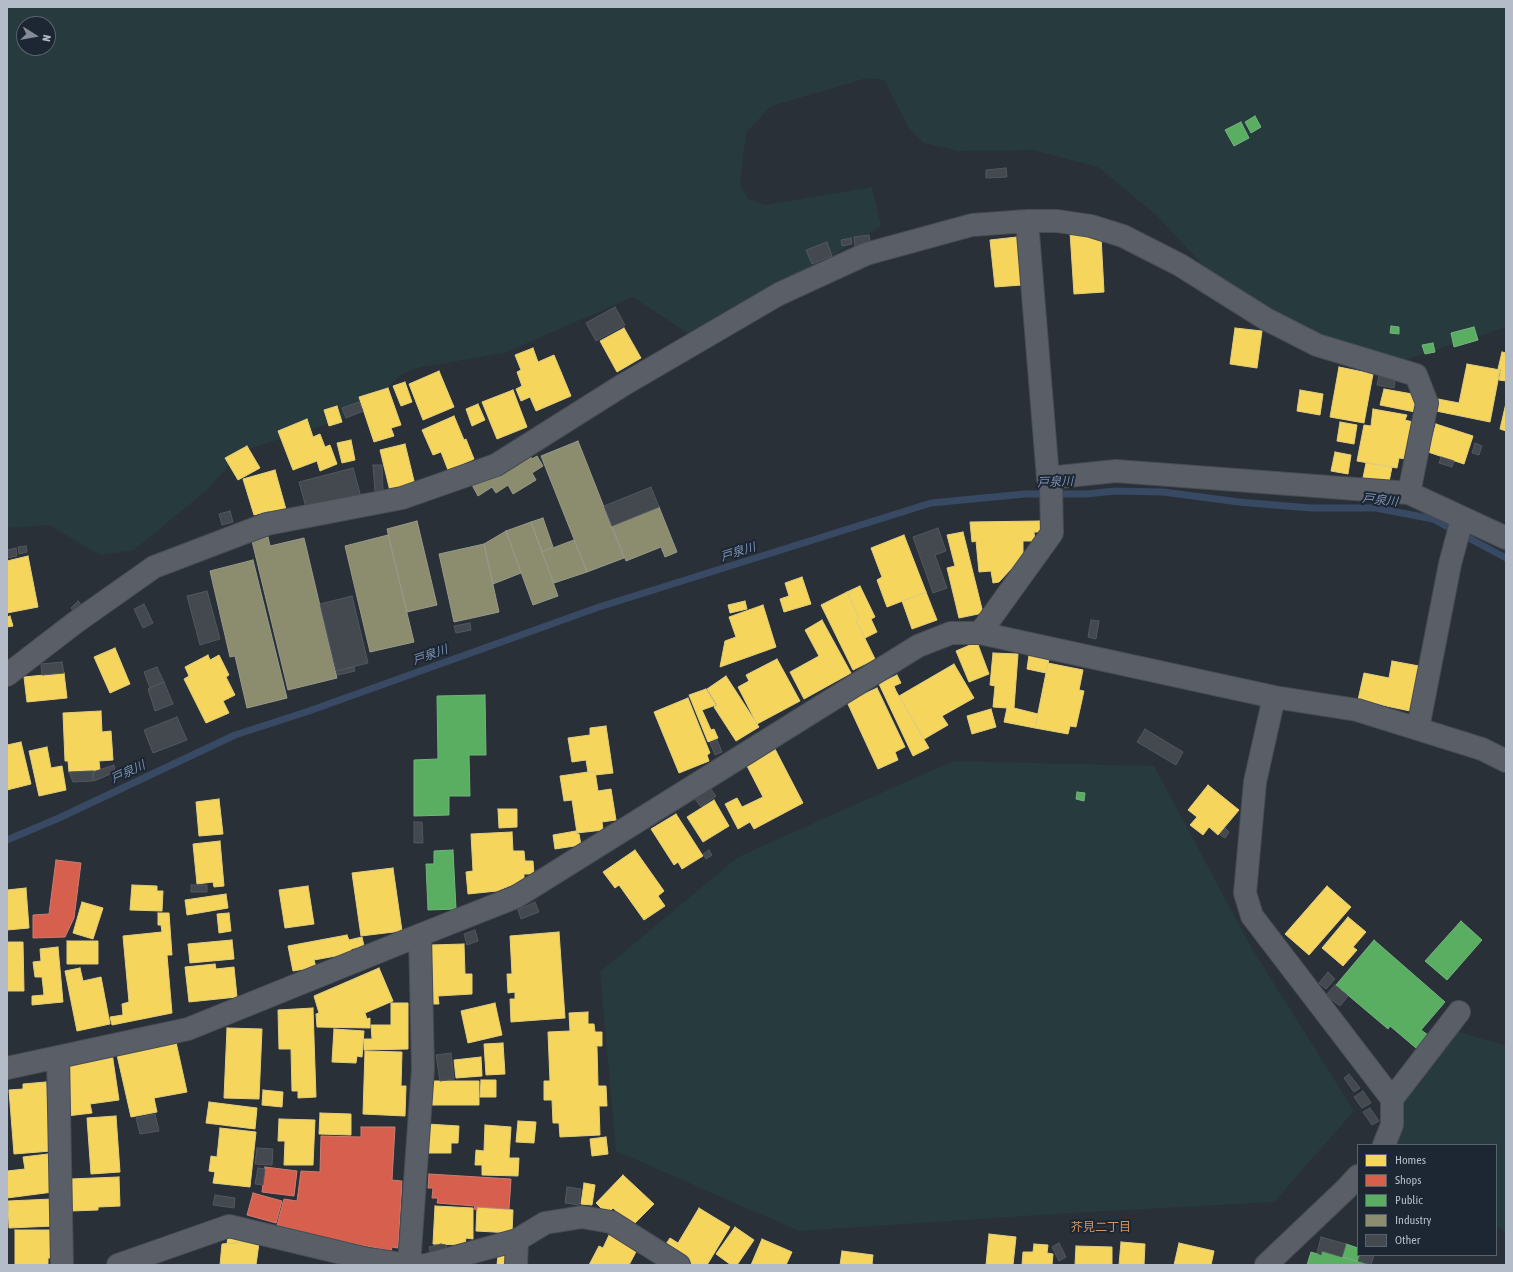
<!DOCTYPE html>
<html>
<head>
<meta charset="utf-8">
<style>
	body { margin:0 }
	#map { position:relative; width:1513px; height:1272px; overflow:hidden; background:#2a3038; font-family:"Asap Condensed",sans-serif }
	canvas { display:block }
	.frame { position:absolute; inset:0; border:8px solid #b4bcc9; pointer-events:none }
	.legend { position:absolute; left:1357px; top:1144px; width:140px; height:112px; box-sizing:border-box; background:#1d2633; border:1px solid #59626f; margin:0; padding:5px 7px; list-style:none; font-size:12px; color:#b4bcc9 }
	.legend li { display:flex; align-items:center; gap:8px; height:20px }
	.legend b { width:20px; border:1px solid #59626f }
	.north { position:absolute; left:16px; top:16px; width:40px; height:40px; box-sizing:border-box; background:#1d2633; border:1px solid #59626f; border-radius:50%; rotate:101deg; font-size:11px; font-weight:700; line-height:16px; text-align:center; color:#b4bcc9 }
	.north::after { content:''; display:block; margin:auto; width:14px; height:18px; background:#848b96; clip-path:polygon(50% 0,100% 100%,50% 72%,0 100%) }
</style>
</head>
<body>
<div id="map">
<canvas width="1513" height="1272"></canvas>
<div class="frame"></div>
<ul class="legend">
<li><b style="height:11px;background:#f6d55c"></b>Homes</li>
<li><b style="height:11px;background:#d6604d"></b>Shops</li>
<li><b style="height:11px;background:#5aae61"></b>Public</li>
<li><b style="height:11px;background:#8c8c6e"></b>Industry</li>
<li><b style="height:11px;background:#444950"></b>Other</li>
</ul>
<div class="north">N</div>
</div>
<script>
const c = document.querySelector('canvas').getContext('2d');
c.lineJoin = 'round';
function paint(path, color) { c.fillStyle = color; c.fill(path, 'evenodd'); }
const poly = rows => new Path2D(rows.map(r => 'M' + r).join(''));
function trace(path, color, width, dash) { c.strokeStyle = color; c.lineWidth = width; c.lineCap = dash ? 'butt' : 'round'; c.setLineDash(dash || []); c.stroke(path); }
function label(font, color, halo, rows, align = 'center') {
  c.font = font + ' "Asap Condensed","Noto Sans JP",sans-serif'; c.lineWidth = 4; c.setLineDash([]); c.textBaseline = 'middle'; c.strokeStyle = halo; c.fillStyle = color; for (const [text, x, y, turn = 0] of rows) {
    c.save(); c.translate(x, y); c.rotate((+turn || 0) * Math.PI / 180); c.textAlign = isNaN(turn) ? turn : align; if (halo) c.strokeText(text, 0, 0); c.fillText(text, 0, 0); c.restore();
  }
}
paint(poly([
	[7,7,1506,7,1506,327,1399,362,1314,347,1220,283,1156,215,1098,167,1033,150,959,151,924,143,909,128,884,80,867,78,771,106,746,133,740,184,748,199,765,205,872,187,881,226,695,338,633,297,504,353,417,368,400,375,362,413,242,451,207,490,134,550,100,555,49,525,7,528],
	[24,24,48,24,48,48,24,48],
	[953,761,1154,766,1251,947,1354,1111,1274,1202,1070,1213,799,1231,616,1151,600,972,738,857],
	[1456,1031,1506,1046,1506,1232,1496,1226,1496,1145,1374,1145]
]), '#273a3e');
const homes = poly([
	[1070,232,1101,236,1104,292,1074,294,1070,232],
	[1017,237,1022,285,995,287,990,240,1017,237],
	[624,328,641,358,617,372,600,341,624,328],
	[1235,328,1262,331,1257,368,1230,364,1235,328],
	[533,348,538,362,554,355,571,396,536,411,530,397,521,401,516,389,522,386,517,372,521,370,515,355,533,348],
	[1502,352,1506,353,1506,381,1499,380,1501,370,1498,369,1502,352],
	[1467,364,1500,370,1490,422,1436,411,1438,399,1459,403,1467,364],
	[1339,367,1373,374,1364,423,1330,417,1339,367],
	[439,371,454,407,423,420,409,384,439,371],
	[405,382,412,402,401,406,393,386,405,382],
	[388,388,401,425,391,428,394,436,374,442,359,397,388,388],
	[1384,389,1418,395,1415,412,1380,405,1384,389],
	[513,390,527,427,497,439,482,402,513,390],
	[1300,390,1323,394,1320,415,1297,411,1300,390],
	[1506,403,1506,431,1500,429,1506,403],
	[478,404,485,420,472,426,466,409,478,404],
	[337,406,342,422,329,426,324,410,337,406],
	[1373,409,1407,415,1405,420,1413,422,1406,459,1399,458,1397,468,1357,461,1364,425,1371,426,1373,409],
	[454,416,464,440,466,439,474,459,448,470,441,452,433,455,422,430,454,416],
	[307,419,313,437,320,434,325,447,330,445,337,464,320,471,317,461,293,470,278,431,307,419],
	[1340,422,1357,425,1354,444,1337,441,1340,422],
	[1436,424,1473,436,1464,464,1428,452,1436,424],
	[351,440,355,460,342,463,337,443,351,440],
	[405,444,415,485,390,491,380,450,405,444],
	[247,446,260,468,238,480,225,458,247,446],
	[1335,452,1351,455,1348,474,1331,471,1335,452],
	[1366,463,1392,467,1389,482,1363,478,1366,463],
	[275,470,287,513,271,517,269,511,254,515,243,479,275,470],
	[1040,521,1040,532,1034,532,1035,541,1023,541,1023,556,999,582,993,583,991,571,979,572,976,541,972,542,970,522,1040,521],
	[963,532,983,613,959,618,947,568,955,566,947,535,963,532],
	[904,535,926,592,887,607,877,580,882,577,871,548,904,535],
	[28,556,38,607,7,613,7,561,28,556],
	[802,577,811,604,784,612,780,599,789,596,785,583,802,577],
	[860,586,875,617,871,619,877,632,865,638,856,620,859,618,847,592,860,586],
	[847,592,859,618,856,620,875,659,853,670,821,605,847,592],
	[926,592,937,620,912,629,902,601,926,592],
	[745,601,747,609,730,613,728,605,745,601],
	[763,605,776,647,720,667,725,641,736,637,729,617,763,605],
	[10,616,13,626,7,627,7,617,10,616],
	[822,620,851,673,804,699,790,672,819,656,805,630,822,620],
	[977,642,989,674,969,682,956,651,977,642],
	[115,648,130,684,110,693,94,657,115,648],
	[993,653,1018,654,1014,708,1038,714,1035,728,1004,722,1007,708,993,707,995,686,990,685,993,653],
	[208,655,210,660,219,655,229,675,226,677,235,695,223,701,229,713,206,723,184,679,189,676,185,667,208,655],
	[1029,655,1049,659,1046,673,1027,669,1029,655],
	[777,659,800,701,757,724,738,687,749,681,746,675,777,659],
	[1392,661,1419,666,1410,711,1358,700,1364,673,1389,678,1392,661],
	[1048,663,1083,670,1079,690,1084,691,1076,727,1070,726,1068,734,1035,728,1048,663],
	[954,664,974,698,942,716,948,725,924,739,899,696,954,664],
	[64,673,67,698,27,702,24,677,64,673],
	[897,675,901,683,894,686,896,691,929,748,913,756,879,684,897,675],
	[726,676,759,727,736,741,714,707,717,705,707,689,726,676],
	[877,688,905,747,895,752,898,760,878,769,847,702,877,688],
	[706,689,716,705,702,710,711,730,714,729,718,738,708,742,689,695,706,689],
	[688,698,710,753,707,755,709,761,679,773,654,712,688,698],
	[991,709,996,727,972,734,967,716,991,709],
	[101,711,102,732,111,731,113,760,99,761,100,770,69,772,68,761,65,761,63,713,101,711],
	[606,726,613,773,595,775,595,771,588,772,586,760,572,762,568,738,590,735,590,728,606,726],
	[21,742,31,784,7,790,7,745,21,742],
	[47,747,51,768,62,766,66,790,39,796,29,751,47,747],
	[775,749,803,803,754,829,750,822,738,829,725,804,737,798,742,807,763,797,746,764,775,749],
	[595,771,598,791,611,789,616,820,602,822,603,830,577,833,572,800,564,801,560,776,595,771],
	[1208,785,1239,810,1218,835,1209,827,1203,835,1190,825,1197,817,1188,810,1208,785],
	[219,799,223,834,199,836,196,802,219,799],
	[714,800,729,826,703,842,687,817,714,800],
	[498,809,517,809,517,827,499,828,498,809],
	[676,814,703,856,682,869,678,862,674,865,651,829,676,814],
	[576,831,577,834,579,834,581,845,555,849,553,835,576,831],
	[512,832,513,851,524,851,525,861,533,861,534,874,524,874,524,880,497,891,468,894,466,872,473,871,471,834,512,832],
	[220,841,224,886,214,887,213,882,197,884,193,844,220,841],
	[635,850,664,891,658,896,665,906,644,920,619,885,615,888,603,872,635,850],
	[393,868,402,931,361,936,352,873,393,868],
	[132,885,157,886,157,891,163,891,162,911,130,910,132,885],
	[308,886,314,924,285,928,279,890,308,886],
	[1327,886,1351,907,1309,955,1285,934,1327,886],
	[26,888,29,928,7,930,7,890,26,888],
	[226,894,228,908,187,915,185,900,226,894],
	[82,902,103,908,93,939,73,933,82,902],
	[158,913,169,913,172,955,167,955,172,1013,112,1025,110,1017,123,1015,122,1004,129,1002,123,936,162,932,161,925,158,925,158,913],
	[229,913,231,931,219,933,217,914,229,913],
	[1348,917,1366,932,1353,947,1357,950,1343,966,1322,948,1348,917],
	[559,932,565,1018,511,1022,510,999,515,999,515,992,508,993,507,974,512,974,510,936,559,932],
	[347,935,349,940,362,937,364,946,351,949,352,953,314,960,316,967,293,971,288,946,347,935],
	[232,940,234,959,190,963,188,944,232,940],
	[67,941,98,941,98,964,67,964,67,941],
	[7,942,23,942,24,991,7,991,7,942],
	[464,944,465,974,472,974,472,994,438,996,439,1004,431,1004,430,983,433,983,431,945,464,944],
	[58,947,63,1002,32,1005,32,996,44,995,42,977,35,977,33,962,41,961,40,949,58,947],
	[215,964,216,969,234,967,237,997,189,1002,185,967,215,964],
	[80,968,83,981,101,977,110,1024,77,1031,65,971,80,968],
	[379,968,393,1001,365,1013,367,1019,370,1018,370,1028,317,1027,316,1014,319,1013,314,996,379,968],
	[391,1003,408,1003,408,1049,364,1050,364,1039,372,1039,371,1025,391,1025,391,1003],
	[495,1003,502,1035,468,1043,461,1011,495,1003],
	[313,1008,316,1097,298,1098,298,1091,292,1091,291,1049,279,1049,278,1010,313,1008],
	[588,1012,588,1024,594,1024,595,1032,602,1032,602,1046,595,1046,597,1047,598,1086,606,1086,607,1106,599,1106,600,1135,560,1137,559,1123,553,1123,552,1100,544,1100,544,1081,550,1081,548,1032,570,1031,569,1013,588,1012],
	[227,1028,262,1029,259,1099,224,1098,227,1028],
	[334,1029,364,1031,362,1057,357,1056,356,1063,332,1062,334,1029],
	[176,1042,187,1092,154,1098,157,1112,131,1117,117,1055,176,1042],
	[503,1043,505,1074,486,1075,484,1044,503,1043],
	[365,1051,402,1052,401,1086,406,1086,405,1116,363,1114,365,1051],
	[112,1053,119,1100,90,1104,92,1113,67,1116,64,1064,112,1053],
	[481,1057,482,1076,456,1078,454,1060,481,1057],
	[481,1080,496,1080,496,1097,480,1097,481,1080],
	[431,1081,479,1081,479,1105,432,1105,431,1081],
	[46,1082,51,1151,14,1154,9,1090,23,1089,23,1084,46,1082],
	[263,1090,283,1092,282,1107,262,1105,263,1090],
	[209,1102,257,1108,255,1129,206,1123,209,1102],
	[320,1113,351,1114,351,1135,319,1134,320,1113],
	[116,1116,120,1172,91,1174,87,1118,116,1116],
	[279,1119,315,1120,313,1165,284,1165,285,1141,278,1141,279,1119],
	[518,1121,536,1122,534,1143,516,1142,518,1121],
	[427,1124,459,1126,458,1143,451,1143,451,1153,426,1153,427,1124],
	[485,1125,511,1127,509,1158,519,1158,518,1176,482,1175,482,1165,475,1165,476,1150,484,1151,485,1125],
	[220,1128,256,1132,250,1187,213,1183,215,1172,209,1171,211,1156,217,1157,220,1128],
	[606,1137,608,1154,592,1156,590,1139,606,1137],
	[48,1154,53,1192,7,1198,7,1171,25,1169,23,1157,48,1154],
	[623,1175,654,1204,632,1226,613,1208,607,1214,596,1203,623,1175],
	[119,1177,120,1206,98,1207,98,1210,71,1211,70,1179,119,1177],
	[584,1183,595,1185,592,1205,581,1204,584,1183],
	[52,1199,54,1226,9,1228,8,1201,52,1199],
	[435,1206,473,1208,473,1239,466,1238,465,1245,433,1244,435,1206],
	[477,1207,513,1210,512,1233,476,1231,477,1207],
	[699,1208,730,1227,707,1265,694,1265,664,1247,670,1238,678,1243,699,1208],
	[735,1227,754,1240,737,1265,731,1265,716,1254,735,1227],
	[15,1230,52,1230,52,1258,48,1258,48,1265,15,1265,15,1230],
	[244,1232,244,1242,227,1244,228,1235,244,1232],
	[610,1233,638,1248,629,1265,589,1265,599,1246,603,1248,610,1233],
	[989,1234,1016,1237,1013,1265,986,1265,989,1234],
	[762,1239,792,1252,786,1265,751,1265,762,1239],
	[244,1242,259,1243,256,1265,220,1265,222,1244,244,1242],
	[1121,1242,1145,1244,1144,1265,1119,1265,1121,1242],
	[1179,1243,1214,1251,1211,1265,1174,1265,1179,1243],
	[1034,1244,1048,1245,1047,1253,1053,1254,1052,1265,1022,1265,1023,1252,1033,1252,1034,1244],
	[1076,1246,1112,1247,1112,1265,1075,1265,1076,1246],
	[842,1251,873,1255,872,1264,876,1265,840,1265,842,1251],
	[498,1255,511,1256,511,1265,497,1265,498,1255]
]);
paint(homes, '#f6d55c');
trace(homes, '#e2ce7d', 1);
const shops = poly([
	[56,860,81,863,74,918,65,937,33,938,33,915,49,914,56,860],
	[361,1127,395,1127,392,1180,402,1181,398,1248,392,1247,391,1251,387,1250,325,1238,277,1225,284,1199,297,1201,301,1171,320,1172,321,1136,361,1137,361,1127],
	[265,1167,297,1171,294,1196,262,1192,265,1167],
	[429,1174,511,1179,509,1209,477,1207,477,1210,474,1209,475,1206,437,1203,438,1198,432,1198,433,1188,428,1188,429,1174],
	[253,1193,282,1201,276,1223,247,1215,253,1193]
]);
paint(shops, '#d6604d');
trace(shops, '#cc7c72', 1);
const public = poly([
	[1255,116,1261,127,1251,133,1245,122,1255,116],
	[1241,122,1249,138,1234,146,1225,130,1241,122],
	[1391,326,1399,327,1399,334,1390,333,1391,326],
	[1474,327,1478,340,1454,347,1451,333,1474,327],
	[1433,343,1435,352,1425,354,1422,345,1433,343],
	[485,695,486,755,469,755,470,796,449,796,449,815,414,816,414,760,438,759,437,696,485,695],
	[1077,792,1085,793,1084,801,1076,799,1077,792],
	[453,850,456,909,428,910,426,864,434,864,434,851,453,850],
	[1461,921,1482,940,1447,980,1425,961,1461,921],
	[1374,940,1445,1002,1421,1030,1428,1035,1416,1048,1390,1026,1388,1029,1336,985,1374,940],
	[1346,1244,1358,1248,1358,1255,1360,1255,1358,1261,1342,1257,1346,1244],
	[1322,1251,1342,1257,1371,1265,1307,1265,1311,1252,1321,1255,1322,1251]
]);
paint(public, '#5aae61');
trace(public, '#75b280', 1);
const industry = poly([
	[578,441,624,558,587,572,541,456,578,441],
	[527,450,532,459,537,456,543,466,532,473,536,480,513,494,508,485,496,493,492,487,478,496,471,483,527,450],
	[659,507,677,552,665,557,661,547,626,561,612,526,659,507],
	[543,518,553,547,542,552,531,522,543,518],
	[417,521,437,605,407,612,387,529,417,521],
	[531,522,558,596,533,605,506,531,531,522],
	[506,531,521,573,493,584,484,544,506,531],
	[388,535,414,642,370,652,345,546,388,535],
	[268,537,270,546,304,538,337,678,288,690,252,541,268,537],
	[574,540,587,572,554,583,542,552,574,540],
	[484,544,499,612,454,622,439,554,484,544],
	[253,560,287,698,247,708,235,656,230,657,210,571,253,560]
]);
paint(industry, '#8c8c6e');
trace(industry, '#989a89', 1);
trace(poly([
	[7,840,59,818,235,735,309,711,599,607,931,503,1025,494,1086,494,1115,491,1163,492,1239,502,1311,508,1376,508,1433,519,1506,558]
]), '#384963', 7);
const building = poly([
	[1006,168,1007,177,986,178,986,170,1006,168],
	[869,235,871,246,855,248,854,237,869,235],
	[851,238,852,244,842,246,841,240,851,238],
	[827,242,832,256,812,264,806,250,827,242],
	[615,307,625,325,596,341,586,323,615,307],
	[1379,376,1395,379,1394,388,1377,385,1379,376],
	[359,402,363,411,346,418,342,408,359,402],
	[1475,443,1482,446,1479,455,1472,453,1475,443],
	[1441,457,1454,461,1452,467,1439,463,1441,457],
	[373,465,382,465,383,492,375,492,373,465],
	[353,468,361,497,307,511,299,482,353,468],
	[651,487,659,507,612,526,604,506,651,487],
	[230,511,233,522,222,525,219,514,230,511],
	[938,528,946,551,935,555,947,588,933,593,913,537,938,528],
	[26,546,27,552,19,554,18,547,26,546],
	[16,548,17,556,7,558,7,550,16,548],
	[207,591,220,639,200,645,187,596,207,591],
	[352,596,368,663,336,671,320,604,352,596],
	[78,601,86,610,78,617,71,608,78,601],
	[144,604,153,623,143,628,134,609,144,604],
	[1091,620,1099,621,1096,639,1088,637,1091,620],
	[470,623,471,630,456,633,454,626,470,623],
	[62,662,64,673,42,675,41,664,62,662],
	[157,667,164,682,150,688,144,672,157,667],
	[354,667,355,671,338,675,337,671,354,667],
	[164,682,173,704,155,711,148,689,164,682],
	[177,717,187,740,153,753,144,730,177,717],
	[1145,729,1183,752,1176,765,1137,742,1145,729],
	[717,740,722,752,715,755,710,743,717,740],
	[114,765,115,772,94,781,93,772,114,765],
	[93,771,93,781,73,782,69,772,93,771],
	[710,788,716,796,701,807,695,799,710,788],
	[414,822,422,822,423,843,414,843,414,822],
	[1225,828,1229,832,1225,838,1220,835,1225,828],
	[709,850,712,855,706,859,703,854,709,850],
	[191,885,207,885,207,892,191,892,191,885],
	[535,902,539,912,521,919,518,910,535,902],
	[475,930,478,941,467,945,464,934,475,930],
	[1328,972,1335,979,1326,989,1319,983,1328,972],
	[1335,985,1348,996,1340,1006,1326,995,1335,985],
	[451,1053,454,1079,440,1081,436,1055,451,1053],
	[1349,1074,1360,1088,1354,1092,1344,1078,1349,1074],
	[1363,1091,1371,1103,1362,1108,1354,1097,1363,1091],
	[1370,1108,1379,1121,1372,1125,1363,1112,1370,1108],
	[155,1114,159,1131,140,1134,136,1118,155,1114],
	[257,1148,273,1149,272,1165,255,1164,257,1148],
	[258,1168,265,1169,263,1185,255,1184,258,1168],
	[567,1187,581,1189,579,1205,565,1203,567,1187],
	[215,1195,235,1198,234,1208,213,1205,215,1195],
	[1321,1237,1346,1244,1342,1257,1322,1251,1321,1255,1317,1253,1321,1237],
	[1059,1243,1066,1257,1059,1261,1052,1247,1059,1243],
	[441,1244,446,1245,448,1251,431,1255,429,1247,441,1244],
	[1360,1255,1374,1255,1371,1265,1358,1261,1360,1255]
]);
paint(building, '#444950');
trace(building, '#52575f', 1);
const minor = poly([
	[1048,478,1116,471,1409,493,1506,538],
	[980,633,1052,533,1051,487,1048,478,1027,221],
	[7,675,76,622,154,567,267,524,402,498,496,465,623,385,779,294,866,254,972,225,1027,221,1057,221,1091,226,1123,236,1180,265,1266,319,1317,345,1416,375,1427,403,1409,493],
	[1274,697,1255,782,1245,893,1252,916,1392,1099],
	[1418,728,1450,564,1462,519],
	[58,1057,62,1265],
	[7,1068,188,1029,420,935,516,897,918,646,951,633,980,633,1274,697,1357,710,1482,749,1506,761],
	[1384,1145,1392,1125,1392,1099,1459,1012],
	[118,1265,229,1226,367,1259,409,1265,421,1265],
	[409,1265,423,1069,420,935],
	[426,1265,517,1240,545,1223,582,1217,611,1222,679,1265],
	[516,1265,517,1240],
	[1266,1265,1346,1189,1358,1176]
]);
trace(minor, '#484c53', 24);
trace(minor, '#5a5e66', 22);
label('italic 12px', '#7c92b1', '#1d2633', [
	["戸泉川",1055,482,-2],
	["戸泉川",1380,500,6],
	["戸泉川",738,552,-17],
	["戸泉川",430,655,-19],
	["戸泉川",128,772,-25]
]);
label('12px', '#d59563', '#1d2633', [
	["芥見二丁目",1101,1227]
]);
</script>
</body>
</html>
